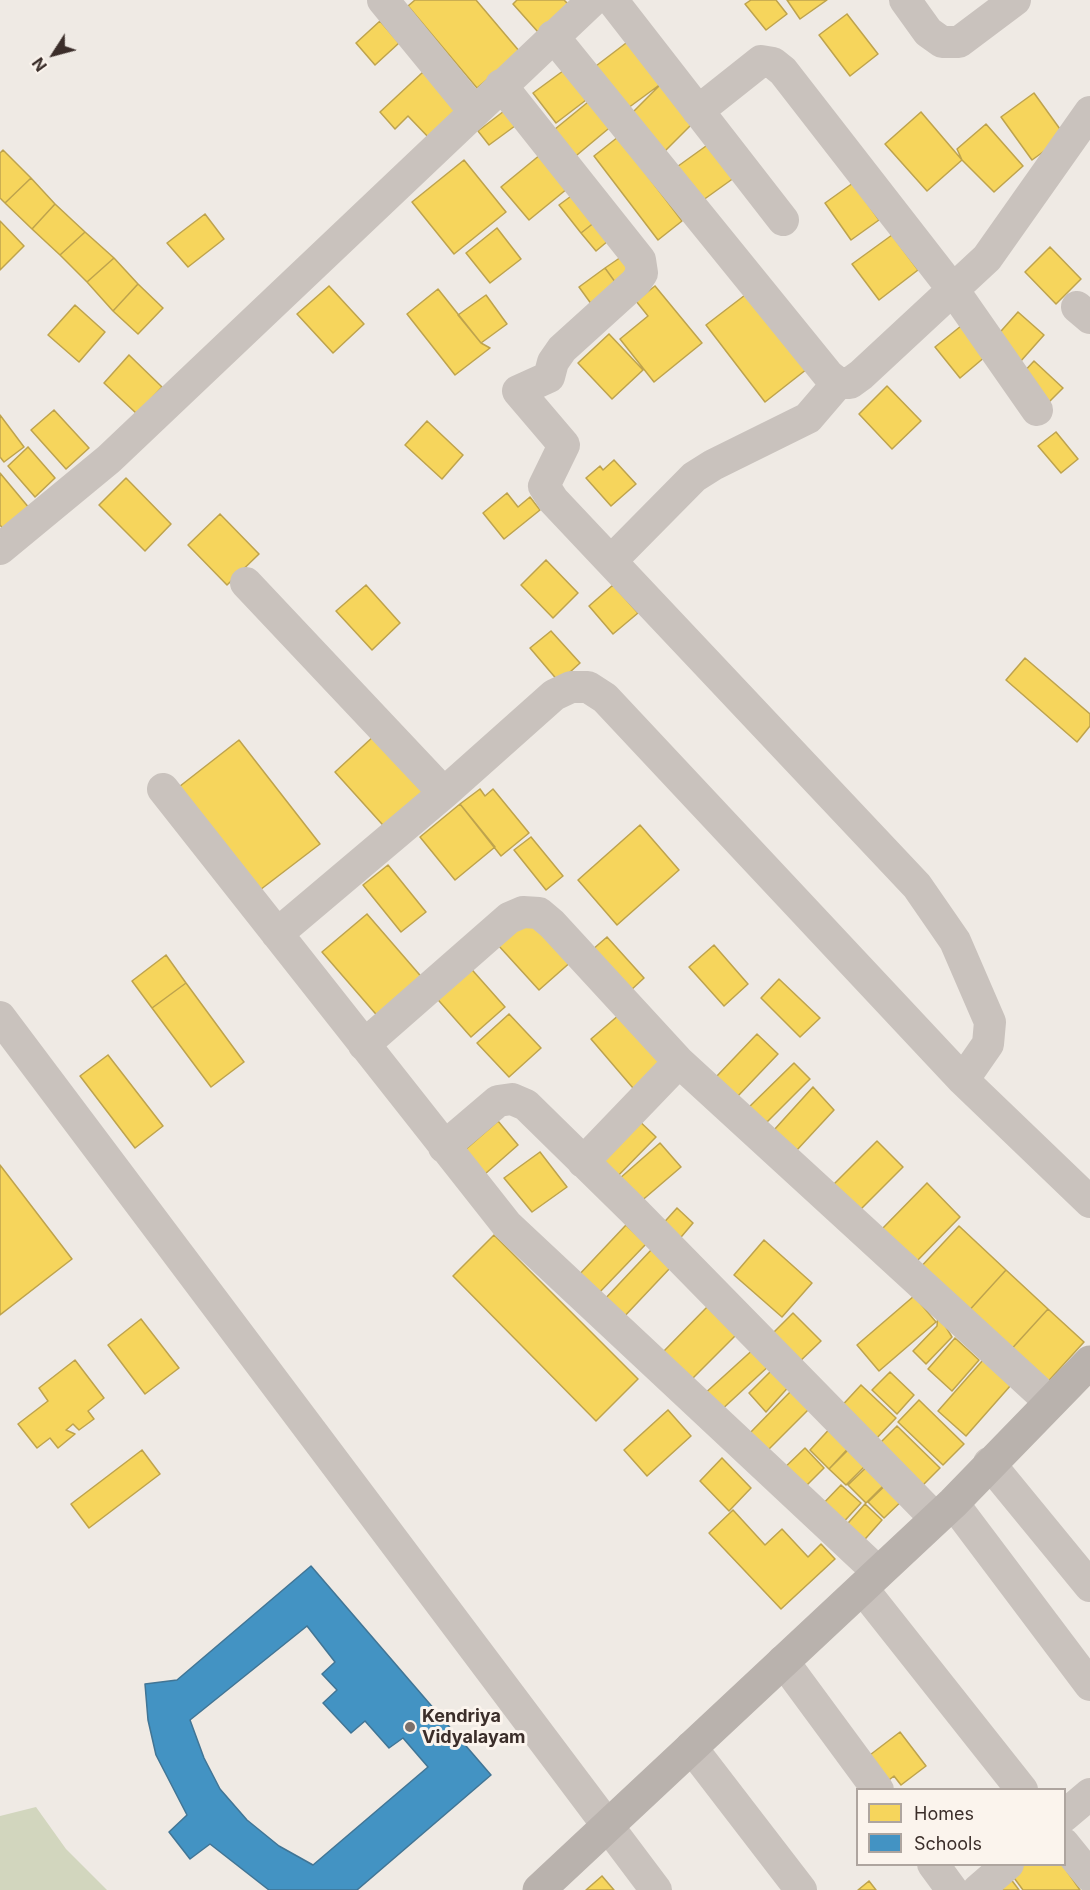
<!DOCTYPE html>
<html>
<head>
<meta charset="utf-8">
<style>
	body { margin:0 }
	#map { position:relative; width:1090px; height:1890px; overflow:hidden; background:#efeae4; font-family:Inter,sans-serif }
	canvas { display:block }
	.legend { position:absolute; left:856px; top:1788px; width:210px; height:78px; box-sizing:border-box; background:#fbf4ed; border:2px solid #aea59f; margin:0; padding:8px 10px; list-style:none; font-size:18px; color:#3b2e2a }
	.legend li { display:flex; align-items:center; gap:12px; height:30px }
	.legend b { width:30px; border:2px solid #aea59f }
	.north { position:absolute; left:24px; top:24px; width:60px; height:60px; -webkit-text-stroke:4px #fbf4ed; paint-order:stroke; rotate:234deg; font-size:16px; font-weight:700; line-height:24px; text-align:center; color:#3b2e2a }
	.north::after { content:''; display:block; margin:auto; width:21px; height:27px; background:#3b2e2a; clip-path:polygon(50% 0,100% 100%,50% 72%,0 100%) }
</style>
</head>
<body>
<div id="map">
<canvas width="1090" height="1890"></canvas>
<ul class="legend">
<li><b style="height:16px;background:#f6d55c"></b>Homes</li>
<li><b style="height:16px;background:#4393c3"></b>Schools</li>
</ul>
<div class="north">N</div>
</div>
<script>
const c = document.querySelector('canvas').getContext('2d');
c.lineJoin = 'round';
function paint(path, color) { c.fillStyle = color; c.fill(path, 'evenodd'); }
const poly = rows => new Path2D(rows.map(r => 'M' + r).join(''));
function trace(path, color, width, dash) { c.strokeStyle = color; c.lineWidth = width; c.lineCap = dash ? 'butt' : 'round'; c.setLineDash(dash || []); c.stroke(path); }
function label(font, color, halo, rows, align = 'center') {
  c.font = font + ' Inter,sans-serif'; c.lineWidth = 6; c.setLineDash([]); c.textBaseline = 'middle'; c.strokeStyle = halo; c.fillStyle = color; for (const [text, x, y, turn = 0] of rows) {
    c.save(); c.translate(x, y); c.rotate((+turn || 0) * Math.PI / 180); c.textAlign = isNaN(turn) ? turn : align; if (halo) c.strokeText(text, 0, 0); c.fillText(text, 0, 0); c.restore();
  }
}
paint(poly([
	[36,1807,66,1849,107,1890,0,1890,0,1816]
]), '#d2d6be');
const homes = poly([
	[415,0,476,0,520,52,477,88,408,6,415,0],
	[517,0,564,0,568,4,538,32,513,4,517,0],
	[751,0,776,0,787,14,766,30,745,4,751,0],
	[787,0,827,0,800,19,787,0],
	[847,14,878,54,850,76,819,35,847,14],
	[380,21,399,43,375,65,356,43,380,21],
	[630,40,662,83,624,111,592,69,630,40],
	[567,68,590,97,556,123,533,93,567,68],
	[423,72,461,113,432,141,408,116,395,129,380,112,423,72],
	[662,83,697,119,663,153,628,117,662,83],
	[1034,93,1065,136,1032,160,1001,117,1034,93],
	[593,98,614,124,571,160,549,134,593,98],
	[508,108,519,123,489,145,478,131,508,108],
	[921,112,962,160,927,191,885,144,921,112],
	[986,124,1023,166,994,192,962,160,957,149,986,124],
	[618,137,682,221,658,240,594,156,618,137],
	[713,141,738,175,699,203,674,169,713,141],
	[3,150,31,178,5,203,0,198,0,153,3,150],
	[546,150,573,184,529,220,501,187,546,150],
	[464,160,506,212,454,254,412,202,464,160],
	[31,178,55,204,32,229,5,203,31,178],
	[853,183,879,220,851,240,825,203,853,183],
	[578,191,600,218,581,233,559,205,578,191],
	[55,204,85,232,60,255,32,229,55,204],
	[205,214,224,239,188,267,167,243,205,214],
	[600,218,614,236,596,251,581,233,600,218],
	[0,221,24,246,0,270,0,221],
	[497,228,521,259,490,283,466,253,497,228],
	[85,232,114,258,87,282,60,255,85,232],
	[892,235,918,270,879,300,852,264,892,235],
	[1050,247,1081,279,1056,304,1025,272,1050,247],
	[624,255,637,273,618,286,605,268,624,255],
	[114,258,138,284,113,311,87,282,114,258],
	[605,268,618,286,592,305,579,287,605,268],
	[138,284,163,308,138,334,113,311,138,284],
	[329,286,364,324,333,353,297,314,329,286],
	[655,286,702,343,654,382,620,339,648,316,636,301,655,286],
	[438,289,481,343,490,348,455,375,407,314,438,289],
	[749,292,807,369,765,402,706,325,749,292],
	[486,295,507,324,481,343,458,315,486,295],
	[75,305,105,332,79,362,48,335,75,305],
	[1018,312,1044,335,1020,362,994,339,1018,312],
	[961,326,986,356,960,378,935,347,961,326],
	[609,334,643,370,612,399,578,363,609,334],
	[129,355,162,387,137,414,104,383,129,355],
	[1034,361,1063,388,1049,402,1021,375,1034,361],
	[887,386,921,421,892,449,859,414,887,386],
	[54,410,89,448,66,469,31,430,54,410],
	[0,415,24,447,4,462,0,457,0,415],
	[427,421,463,455,442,479,405,445,427,421],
	[1056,432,1078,459,1061,473,1038,446,1056,432],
	[28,447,55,478,35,497,8,466,28,447],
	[614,460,636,484,611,506,586,478,600,466,603,470,614,460],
	[0,473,30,509,5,531,0,525,0,473],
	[126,478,171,524,145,551,99,505,126,478],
	[507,493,518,507,530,497,540,510,504,539,483,513,507,493],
	[220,514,259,554,227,585,188,545,220,514],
	[546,560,578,593,553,618,521,585,546,560],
	[366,585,400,623,372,650,336,611,366,585],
	[613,585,638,613,613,634,589,606,613,585],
	[551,631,580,663,559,682,530,648,551,631],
	[1025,658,1090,714,1090,726,1077,742,1006,680,1025,658],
	[375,735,431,798,391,834,335,772,375,735],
	[239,740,320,844,256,893,175,790,239,740],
	[480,789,485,796,493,789,529,833,501,856,460,804,480,789],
	[460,804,495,847,455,880,420,837,460,804],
	[640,825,679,870,617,925,578,880,640,825],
	[531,837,563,876,546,890,514,850,531,837],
	[388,865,426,912,401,932,363,885,388,865],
	[367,914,425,981,381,1020,322,952,367,914],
	[531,915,573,960,539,990,498,945,531,915],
	[607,937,644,978,630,991,592,950,607,937],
	[714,945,748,984,724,1006,689,967,714,945],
	[166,955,186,983,152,1008,132,981,166,955],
	[466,963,505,1007,471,1037,432,993,466,963],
	[779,979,820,1018,800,1037,761,998,779,979],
	[186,983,244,1062,211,1087,152,1008,186,983],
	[627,1008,675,1064,639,1095,591,1039,627,1008],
	[509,1014,541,1048,509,1077,477,1043,509,1014],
	[757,1034,778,1054,737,1097,716,1077,757,1034],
	[108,1055,163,1126,135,1148,80,1076,108,1055],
	[794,1063,810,1079,767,1122,746,1110,794,1063],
	[813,1087,834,1110,796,1151,774,1130,813,1087],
	[633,1115,656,1137,611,1183,589,1162,633,1115],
	[498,1121,518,1145,485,1174,465,1150,498,1121],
	[877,1141,903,1167,860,1210,834,1184,877,1141],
	[660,1143,681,1167,632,1209,611,1186,660,1143],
	[540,1152,567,1187,532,1212,504,1178,540,1152],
	[0,1165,72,1259,0,1315,0,1165],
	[927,1183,960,1217,914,1264,881,1230,927,1183],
	[677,1208,693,1223,676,1243,659,1228,677,1208],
	[626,1225,646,1244,596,1296,576,1278,626,1225],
	[959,1226,1006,1270,965,1315,917,1271,959,1226],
	[494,1235,638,1379,596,1421,453,1276,494,1235],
	[764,1240,812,1283,782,1317,734,1275,764,1240],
	[652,1249,671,1267,621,1320,602,1302,652,1249],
	[1006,1270,1048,1309,1007,1354,965,1315,1006,1270],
	[914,1296,936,1322,879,1371,857,1345,914,1296],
	[709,1305,737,1334,691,1380,663,1352,709,1305],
	[1048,1309,1084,1342,1043,1387,1007,1354,1048,1309],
	[793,1313,821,1341,795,1366,768,1338,793,1313],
	[938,1314,952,1337,926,1364,913,1351,937,1326,938,1314],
	[141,1319,179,1368,145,1394,108,1345,141,1319],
	[955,1338,979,1360,952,1391,928,1369,955,1338],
	[757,1346,772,1363,718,1413,702,1396,757,1346],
	[75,1360,104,1398,88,1411,94,1419,79,1430,73,1424,66,1430,75,1434,58,1448,50,1438,37,1448,18,1424,48,1401,39,1388,75,1360],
	[983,1360,1011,1385,966,1436,938,1411,983,1360],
	[774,1368,792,1383,766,1412,749,1393,774,1368],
	[890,1372,914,1395,897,1414,872,1390,890,1372],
	[861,1385,896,1418,871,1444,837,1411,861,1385],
	[794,1388,812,1406,763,1455,745,1438,794,1388],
	[919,1400,964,1444,943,1465,898,1422,919,1400],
	[668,1410,691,1436,647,1476,624,1450,668,1410],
	[835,1423,855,1441,829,1469,810,1450,835,1423],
	[897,1426,940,1468,920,1488,877,1446,897,1426],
	[856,1442,872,1459,846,1485,829,1469,856,1442],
	[805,1448,824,1468,799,1493,779,1473,805,1448],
	[142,1450,160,1474,89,1528,71,1504,142,1450],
	[722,1458,751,1488,729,1511,700,1481,722,1458],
	[874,1460,891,1478,866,1503,848,1485,874,1460],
	[892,1479,908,1495,884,1518,868,1502,892,1479],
	[841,1485,861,1503,839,1527,819,1508,841,1485],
	[865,1504,882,1520,858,1547,841,1531,865,1504],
	[733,1510,765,1545,782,1529,808,1557,821,1544,835,1559,781,1609,709,1533,733,1510],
	[900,1732,926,1766,901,1785,894,1776,885,1783,866,1758,900,1732],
	[1018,1864,1062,1864,1080,1890,1023,1890,1009,1871,1018,1864],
	[602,1876,614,1890,586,1890,602,1876],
	[1010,1878,1019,1890,994,1890,1010,1878],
	[869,1881,876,1890,858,1890,869,1881]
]);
paint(homes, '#f6d55c');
trace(homes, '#bea34d', 1.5);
const schools = poly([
	[311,1566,491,1775,357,1890,269,1890,210,1844,190,1859,169,1832,187,1815,156,1755,148,1720,145,1684,177,1680,311,1566],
	[307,1626,335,1662,322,1674,337,1690,323,1703,351,1733,365,1721,389,1748,403,1738,428,1767,313,1865,279,1846,247,1820,220,1789,204,1758,190,1720,307,1626]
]);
paint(schools, '#4393c3');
trace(schools, '#417595', 1.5);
trace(poly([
	[383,0,474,111],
	[612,0,783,220],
	[905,0,928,32,942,42,959,42,1015,0],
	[553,36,829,376,838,383,850,383,861,375,987,258,1090,112],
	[501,85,640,260,642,273,636,282,562,349,553,362,549,377,518,391,564,445,544,486,553,500,917,886,955,941,990,1022,988,1044,963,1080],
	[698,111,761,61,773,63,783,71,954,291,1037,410],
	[1077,307,1090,318],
	[0,549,109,459,593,0],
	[611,561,694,477,713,465,808,418,838,383],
	[246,583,444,793,277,934],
	[163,789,507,1225,878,1572],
	[444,793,554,695,571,687,588,687,605,698,963,1080,1090,1202],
	[0,1017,656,1890],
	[364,1045,509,918,523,912,539,913,552,924,679,1062,1050,1402],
	[444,1147,498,1101,512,1099,526,1105,632,1209,935,1518],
	[583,1162,679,1062],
	[989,1463,1090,1586],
	[953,1503,1090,1685],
	[862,1588,1022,1790],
	[783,1661,878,1790],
	[691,1747,801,1890],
	[1064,1816,1090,1794],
	[1064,1844,1090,1876],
	[933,1864,952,1890],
	[978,1890,1008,1864]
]), '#c9c2bd', 32);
trace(poly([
	[539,1890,953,1503,1090,1362]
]), '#b9b2ad', 33);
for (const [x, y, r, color] of [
	[410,1727,6,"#7a706b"]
]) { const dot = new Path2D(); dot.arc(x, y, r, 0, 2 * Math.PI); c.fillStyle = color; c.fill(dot); trace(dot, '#fbf4ed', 2); }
label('bold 18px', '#3b2e2a', '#fbf4ed', [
	["Kendriya",422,1717],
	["Vidyalayam",422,1738]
], 'left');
</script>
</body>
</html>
